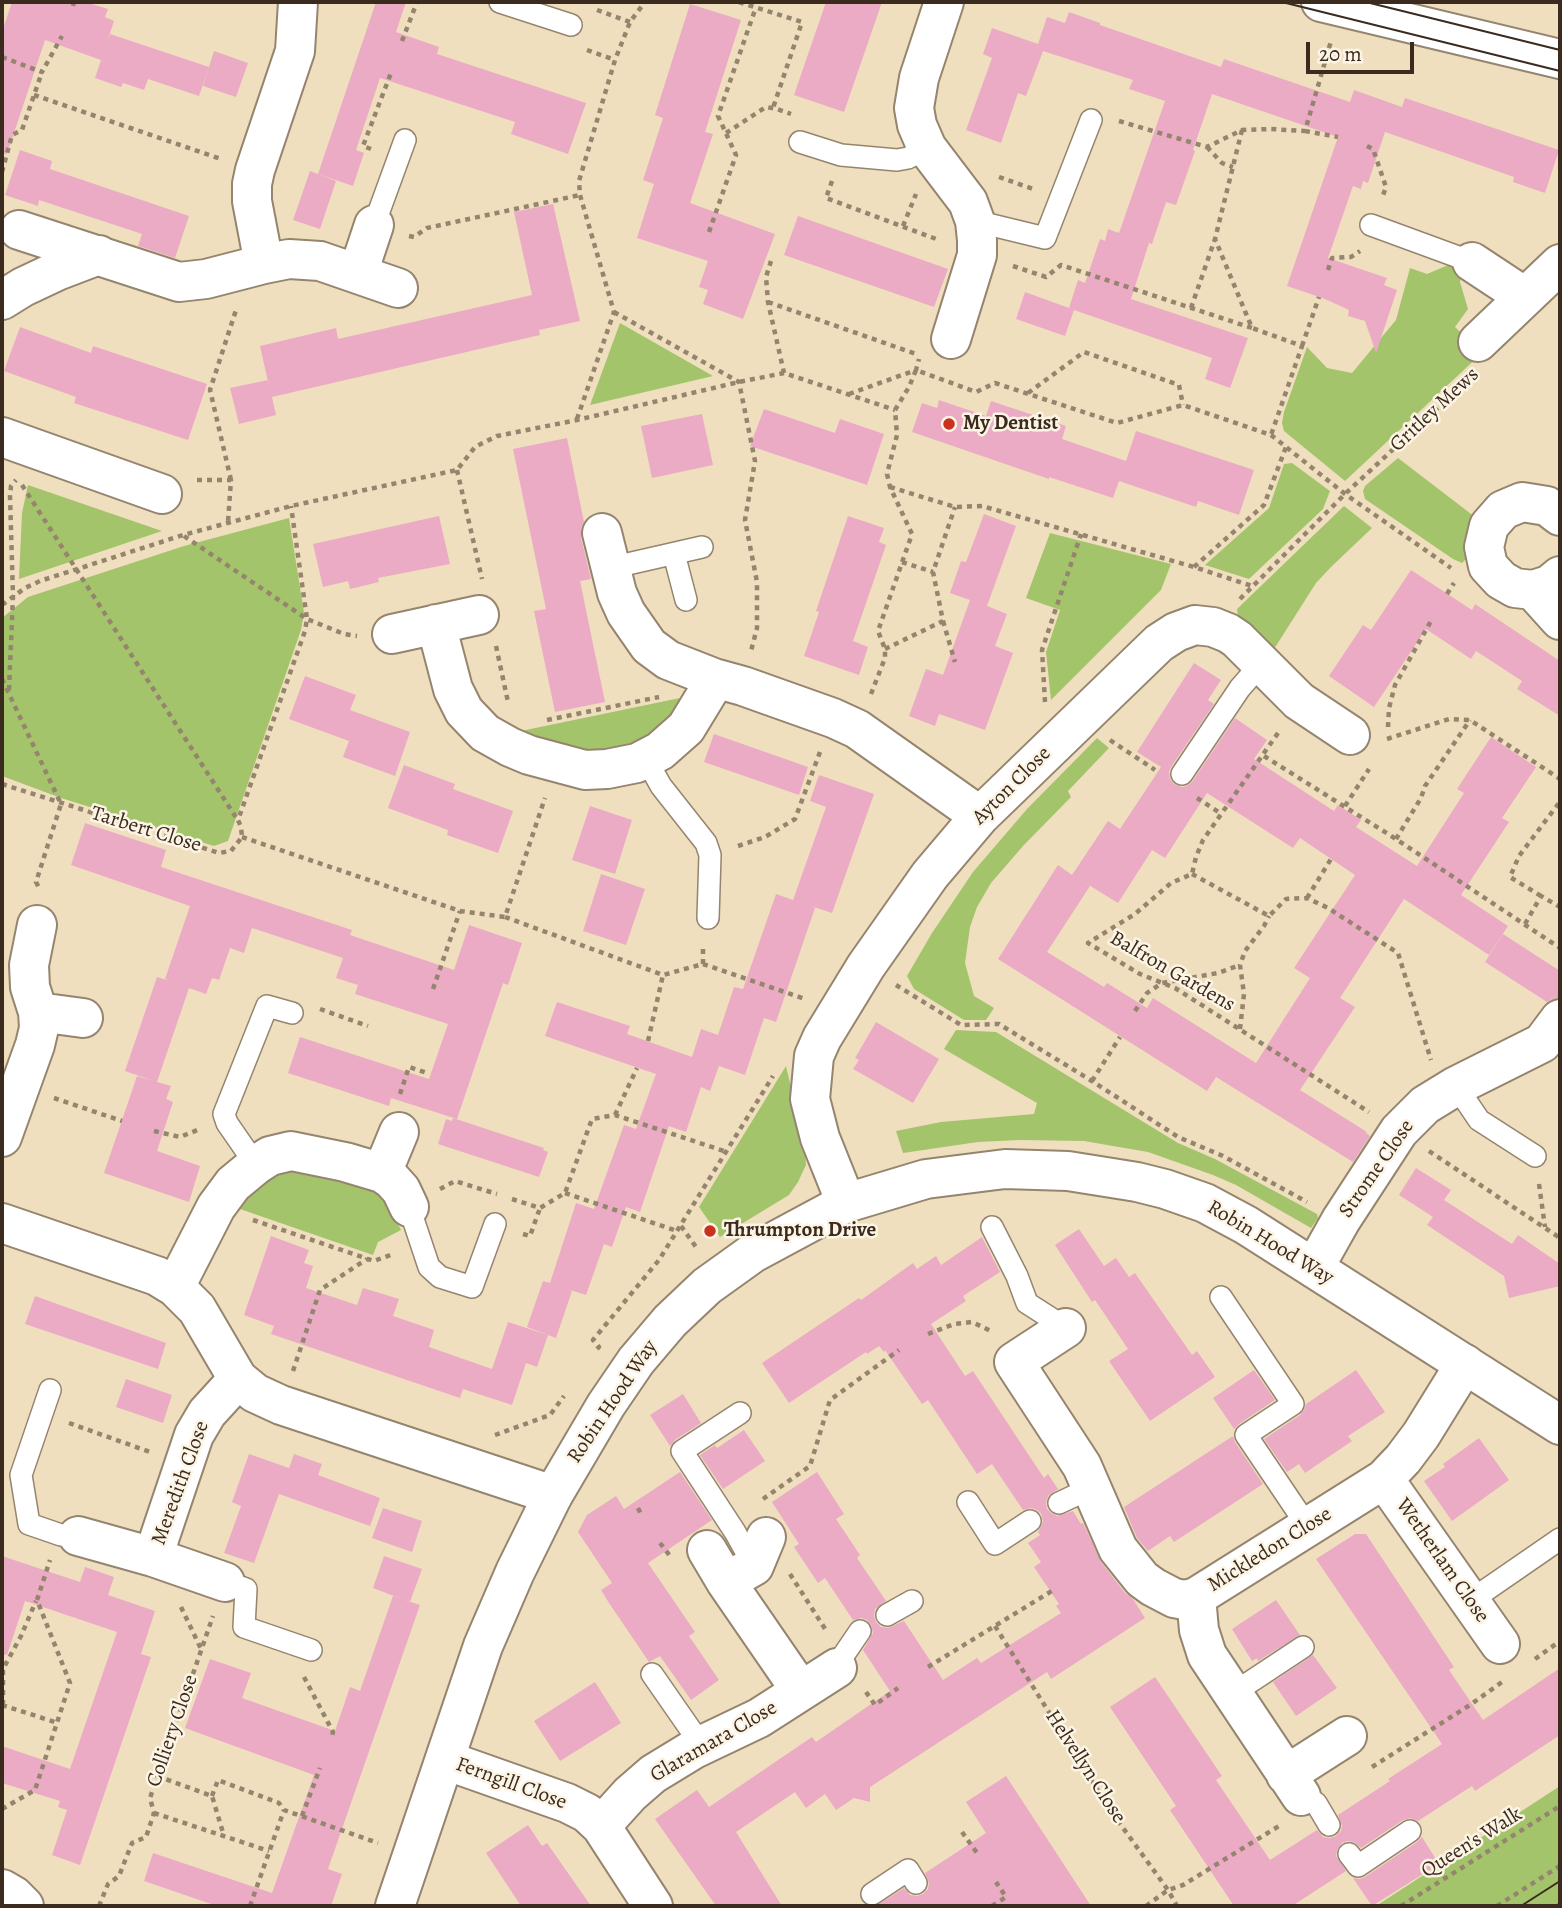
<!DOCTYPE html>
<html>
<head>
<meta charset="utf-8">
<style>
	body { margin:0 }
	#map { position:relative; width:1562px; height:1908px; overflow:hidden; background:#efdfbe; font-family:Alegreya,serif }
	canvas { display:block }
	.frame { position:absolute; inset:0; border:4px solid #3b2a1e; pointer-events:none }
	.scale { position:absolute; left:1306px; top:42px; width:108px; height:32px; box-sizing:border-box; border:4px solid #3b2a1e; border-top:0; padding-left:9px; font-size:21px; line-height:24px; white-space:nowrap; color:#3b2a1e; -webkit-text-stroke:5px #fcf5e5; paint-order:stroke }
</style>
</head>
<body>
<div id="map">
<canvas width="1562" height="1908"></canvas>
<div class="frame"></div>
<div class="scale">20 m</div>
</div>
<script>
const c = document.querySelector('canvas').getContext('2d');
c.lineJoin = 'round';
function paint(path, color) { c.fillStyle = color; c.fill(path, 'evenodd'); }
const poly = rows => new Path2D(rows.map(r => 'M' + r).join(''));
function trace(path, color, width, dash) { c.strokeStyle = color; c.lineWidth = width; c.lineCap = dash ? 'butt' : 'round'; c.setLineDash(dash || []); c.stroke(path); }
function label(font, color, halo, rows, align = 'center') {
  c.font = font + ' Alegreya,serif'; c.lineWidth = 5; c.setLineDash([]); c.textBaseline = 'middle'; c.strokeStyle = halo; c.fillStyle = color; for (const [text, x, y, turn = 0] of rows) {
    c.save(); c.translate(x, y); c.rotate((+turn || 0) * Math.PI / 180); c.textAlign = isNaN(turn) ? turn : align; if (halo) c.strokeText(text, 0, 0); c.fillText(text, 0, 0); c.restore();
  }
}
paint(poly([
	[1453,263,1462,267,1460,282,1468,309,1455,327,1482,353,1345,481,1284,431,1282,423,1284,412,1307,347,1327,368,1352,373,1396,320,1410,268,1427,274],
	[620,323,713,376,590,405],
	[1398,458,1475,517,1467,558,1462,563,1453,559,1365,499,1363,491,1365,486],
	[1292,463,1330,491,1323,509,1249,579,1205,565,1269,508,1284,464],
	[28,485,162,531,19,579,22,513],
	[1344,506,1372,528,1331,567,1316,583,1274,649,1238,617,1237,609],
	[289,518,304,613,301,630,228,841,214,846,61,798,2,776,2,618,28,597,184,546],
	[1050,533,1171,564,1161,590,1051,700,1046,652,1060,610,1026,598],
	[680,698,677,714,635,750,573,753,521,731],
	[1097,738,1109,748,1068,791,1071,797,1023,846,991,883,977,907,970,927,965,963,974,996,994,1008,986,1020,964,1020,914,989,907,976,932,933,973,872,1027,809],
	[956,1030,996,1032,1178,1143,1215,1159,1317,1214,1318,1218,1311,1228,1236,1185,1213,1175,1148,1152,1084,1141,1020,1140,978,1142,903,1153,896,1131,941,1122,1034,1114,1037,1103,944,1049],
	[786,1066,805,1146,806,1165,798,1182,789,1195,720,1237,699,1207],
	[279,1169,330,1174,382,1193,401,1230,378,1242,373,1255,240,1209,263,1178],
	[1560,1786,1560,1906,1376,1906]
]), '#a4c46c');
paint(poly([
	[12,2,85,2,108,9,105,17,114,21,105,48,110,34,209,67,199,96,148,79,144,90,123,83,121,87,95,78,101,60,45,40,7,154,2,153,2,32],
	[376,2,406,2,396,32,439,47,437,54,586,103,568,154,511,134,515,122,380,78,356,150,364,153,353,186,318,174],
	[826,2,882,2,844,112,794,95],
	[690,4,741,20,705,132,713,134,690,203,775,234,743,319,703,304,708,290,699,287,708,261,637,238,654,184,643,180,663,118,655,115],
	[1069,12,1100,23,1100,25,1221,67,1224,59,1350,102,1354,90,1402,107,1405,98,1559,150,1545,193,1513,182,1514,177,1385,132,1368,183,1363,181,1361,189,1353,186,1328,258,1387,278,1384,285,1397,290,1376,353,1365,321,1348,316,1349,310,1325,299,1287,286,1338,137,1212,94,1193,150,1195,151,1176,205,1166,202,1152,244,1149,243,1131,299,1248,338,1230,388,1205,379,1212,358,1074,310,1065,336,1016,319,1025,292,1069,308,1078,280,1085,283,1100,239,1105,241,1108,229,1119,233,1165,101,1129,89,1133,80,1043,51,1026,96,1018,93,1001,143,966,130,992,58,983,54,992,28,1038,44,1047,17,1065,23],
	[214,51,248,63,236,97,203,86],
	[20,150,52,161,50,169,189,216,175,258,138,246,142,234,39,200,38,206,5,195],
	[310,171,336,181,320,229,293,220],
	[553,204,580,321,539,330,540,335,272,397,276,415,239,424,230,388,268,380,269,386,260,346,336,328,338,339,532,295,514,212],
	[798,216,948,269,934,307,784,255],
	[20,327,91,353,93,346,207,384,188,440,74,403,76,397,4,371],
	[939,400,986,416,991,401,1066,426,1062,439,1126,461,1136,431,1254,470,1239,515,1198,501,1196,507,1119,481,1113,498,1049,477,1049,479,912,432,922,403,937,408],
	[764,409,835,433,840,419,884,434,867,485,750,446],
	[702,414,713,465,652,478,641,426],
	[567,438,584,522,581,528,581,538,591,579,580,581,605,702,555,712,534,611,546,609,513,449],
	[984,514,1016,526,987,606,1007,614,995,646,1013,653,985,730,939,714,935,726,909,716,926,669,943,675,970,600,950,593,961,561,966,562],
	[439,516,450,564,378,578,379,582,350,589,348,581,323,587,313,544],
	[848,516,884,528,879,542,886,545,853,641,868,647,859,675,804,656,819,612,816,611],
	[1411,570,1472,610,1475,604,1560,661,1560,716,1517,689,1522,681,1476,651,1471,659,1426,629,1374,707,1329,676,1363,625,1371,630],
	[1194,663,1221,680,1208,700,1214,704,1171,767,1169,772,1170,779,1174,784,1182,787,1187,786,1192,782,1235,718,1267,740,1254,759,1334,811,1338,805,1361,820,1356,827,1417,866,1464,793,1457,789,1491,737,1536,767,1502,818,1509,822,1461,895,1508,926,1489,955,1404,899,1340,998,1355,1007,1300,1090,1367,1132,1366,1133,1370,1136,1353,1162,1216,1077,1207,1091,998,959,1058,865,1072,875,1108,821,1120,829,1161,767,1137,752],
	[1207,793,1293,848,1300,838,1355,875,1294,968,1310,978,1256,1063,1153,998,1147,1008,1107,983,1104,987,1047,952,1090,886,1079,879,1118,903,1152,850,1165,858],
	[305,676,356,695,350,710,410,732,395,776,343,757,349,741,289,719],
	[714,734,808,767,799,795,704,762],
	[404,765,455,784,453,789,513,811,498,853,447,835,448,830,388,808],
	[819,775,874,794,832,913,811,906,815,908,776,1022,764,1018,745,1075,719,1066,710,1091,701,1087,686,1132,669,1126,640,1212,626,1207,612,1247,604,1244,586,1295,567,1289,572,1291,556,1338,527,1327,543,1281,550,1283,576,1203,594,1209,624,1125,636,1129,656,1074,545,1036,557,1002,630,1026,627,1034,692,1057,701,1029,718,1035,734,987,743,989,776,894,793,900,826,807,810,801],
	[590,806,632,820,615,874,572,860],
	[85,823,166,850,161,867,352,930,350,935,454,970,469,925,522,943,508,985,503,983,457,1119,391,1098,389,1106,288,1073,300,1037,429,1079,448,1024,355,994,358,985,336,978,343,958,252,928,244,953,230,948,219,980,212,978,206,994,189,988,157,1082,125,1071,157,977,170,981,165,979,190,906,71,865],
	[601,874,645,889,626,945,583,931],
	[1503,934,1560,971,1560,998,1552,999,1547,1002,1485,962],
	[876,1022,939,1059,913,1103,853,1069,859,1060,855,1058],
	[137,1076,171,1086,166,1099,173,1102,157,1151,200,1166,189,1202,104,1173],
	[453,1118,544,1148,543,1150,548,1152,539,1177,438,1144,446,1119,452,1121],
	[1416,1168,1451,1190,1444,1200,1512,1244,1518,1235,1560,1264,1560,1286,1509,1298,1504,1276,1427,1225,1433,1217,1399,1195],
	[1079,1229,1104,1266,1116,1258,1129,1277,1135,1273,1192,1355,1197,1351,1215,1377,1150,1421,1109,1361,1128,1349,1095,1300,1092,1302,1055,1245],
	[271,1236,309,1250,304,1263,313,1266,306,1288,357,1305,363,1288,399,1299,393,1316,434,1330,429,1347,492,1369,508,1322,548,1335,537,1367,526,1363,512,1405,463,1389,460,1398,271,1334,274,1326,244,1315],
	[982,1237,1000,1272,963,1296,966,1301,931,1324,965,1376,973,1371,1044,1478,1048,1474,1058,1489,1048,1496,1046,1503,1047,1509,1051,1513,1057,1516,1073,1511,1081,1524,1083,1523,1101,1562,1125,1593,1133,1599,1145,1618,1051,1679,1047,1672,870,1787,870,1802,854,1798,836,1810,825,1794,806,1808,795,1792,736,1832,782,1906,716,1906,655,1819,697,1790,709,1807,812,1737,816,1742,890,1691,863,1650,873,1633,871,1625,867,1620,862,1618,853,1620,825,1578,818,1583,794,1547,799,1544,772,1502,817,1472,844,1514,836,1519,860,1555,857,1558,886,1601,875,1609,874,1616,876,1622,881,1627,888,1628,904,1621,943,1680,977,1658,981,1663,1061,1613,1056,1606,1059,1604,1034,1567,1041,1562,1028,1543,1040,1535,1038,1532,1041,1527,1043,1521,1041,1513,1035,1509,1030,1508,1023,1510,992,1464,977,1474,928,1400,922,1404,885,1350,884,1352,879,1346,867,1354,866,1352,789,1403,762,1363,859,1298,861,1300,913,1263,917,1269,936,1256,941,1265],
	[35,1296,166,1343,158,1369,25,1324],
	[1254,1370,1275,1400,1239,1424,1234,1429,1213,1398],
	[1356,1370,1385,1412,1348,1436,1352,1441,1305,1473,1299,1464,1287,1472,1264,1439,1300,1415,1304,1410,1306,1404],
	[126,1379,172,1395,163,1423,116,1407],
	[683,1394,701,1423,675,1440,670,1446,650,1415],
	[744,1430,765,1461,723,1489,700,1455,715,1445,717,1448],
	[1233,1436,1235,1442,1263,1484,1174,1542,1170,1536,1148,1551,1137,1538,1124,1507],
	[1479,1438,1509,1480,1452,1521,1424,1481,1445,1467,1443,1464],
	[249,1454,289,1468,294,1454,322,1464,318,1475,380,1498,370,1526,279,1494,254,1563,224,1553,241,1506,232,1502],
	[680,1472,712,1520,648,1563,695,1632,689,1636,719,1680,691,1700,660,1656,649,1662,609,1603,601,1590,612,1583,578,1532,587,1515,616,1496,624,1509],
	[383,1508,422,1521,412,1552,372,1538],
	[1355,1534,1366,1534,1454,1667,1449,1670,1483,1720,1560,1668,1560,1735,1475,1791,1472,1786,1418,1821,1410,1818,1403,1820,1361,1848,1354,1842,1347,1841,1342,1843,1337,1850,1336,1856,1346,1871,1292,1906,1234,1906,1170,1810,1176,1806,1110,1707,1155,1677,1222,1776,1216,1780,1270,1860,1317,1830,1323,1837,1330,1838,1336,1836,1341,1831,1342,1826,1338,1815,1390,1781,1388,1779,1442,1744,1316,1559],
	[2,1556,80,1582,85,1567,114,1577,108,1595,155,1611,141,1654,151,1657,80,1865,52,1855,67,1810,58,1807,60,1801,2,1783,2,1746,70,1769,117,1632,25,1601,7,1655,2,1654],
	[384,1556,422,1569,410,1602,373,1588],
	[393,1596,420,1605,328,1869,342,1874,331,1906,217,1906,144,1881,153,1853,272,1893,314,1775,185,1728,210,1659,251,1673,242,1698,335,1731,350,1687,360,1691],
	[1276,1600,1300,1635,1258,1661,1257,1658,1252,1661,1232,1629],
	[1313,1655,1337,1688,1296,1716,1273,1682],
	[595,1682,621,1723,560,1761,534,1721],
	[1006,1776,1091,1906,876,1906,904,1888,910,1895,917,1896,923,1894,928,1889,929,1883,925,1873,986,1833,966,1802],
	[528,1825,542,1846,547,1843,591,1906,521,1906,486,1853],
	[1422,1837,1439,1864,1372,1906,1353,1878,1360,1879,1365,1877,1417,1842]
]), '#ebabc5');
const lane = poly([
	[500,2,571,25],
	[800,142,841,155,897,160,908,158,927,148],
	[975,221,1045,238,1091,120],
	[374,225,405,140],
	[1371,225,1472,262],
	[674,554,686,600],
	[610,568,702,547],
	[646,759,661,786,706,843,710,855,708,918],
	[1182,774,1240,688,1261,664],
	[1456,1086,1479,1120,1535,1156],
	[256,1165,227,1123,224,1114,267,1006,292,1013],
	[409,1207,429,1267,440,1277,472,1287,495,1224],
	[992,1227,1017,1276,1027,1303,1066,1328],
	[1221,1297,1293,1404,1246,1435,1308,1527],
	[50,1390,21,1475,29,1524,61,1535,78,1536],
	[740,1413,682,1451,735,1532,754,1566],
	[968,1502,995,1544,1030,1521],
	[1059,1503,1091,1488],
	[225,1582,246,1589,244,1627,311,1650],
	[1470,1601,1560,1539],
	[887,1615,912,1601],
	[837,1668,843,1656,860,1631],
	[652,1674,702,1746],
	[1232,1694,1303,1647],
	[1301,1796,1316,1803,1329,1825],
	[1349,1854,1358,1866,1410,1831],
	[872,1894,908,1870,916,1883]
]);
const street = poly([
	[944,2,919,78,914,108,917,125,927,148,968,202,975,221,977,240,977,255,951,339],
	[19,230,179,282,206,279,264,264,289,259,320,261,398,288],
	[1472,262,1525,297],
	[264,264,252,201,252,184,255,170,295,51,298,2],
	[358,273,374,225],
	[2,300,23,287,57,271,99,255],
	[1478,342,1560,264],
	[2,437,162,494],
	[1560,516,1547,506,1522,502,1503,510,1489,526,1484,547,1488,566,1501,580,1515,588,1533,590,1549,585,1560,576],
	[602,533,617,593,626,613,649,646,668,660,714,678,743,686,833,718,857,729,980,816],
	[1533,590,1560,620],
	[436,624,453,689,464,711,485,733,510,747,529,755,585,770,607,769,637,763,660,751,686,728,711,687,714,678],
	[392,634,479,615],
	[38,1012,83,1018],
	[2,1137,35,1045,39,1028,38,1012,30,987,29,965,37,925],
	[382,1173,399,1132],
	[846,1203,820,1138,810,1099,814,1056,822,1038,866,966,930,875,980,816,1159,643,1176,632,1195,625,1213,627,1228,633,1237,639,1299,701,1350,735],
	[2,1223,157,1276,175,1287,197,1309,238,1379,255,1393,281,1405,553,1495],
	[1314,1268,1341,1220,1399,1131,1425,1105,1456,1086,1542,1043,1560,1019],
	[175,1287,216,1207,233,1184,256,1165,270,1156,291,1151,345,1162,382,1173,392,1180,401,1190,409,1207],
	[1066,1328,1014,1362,1082,1466,1118,1549,1142,1579,1153,1587,1174,1598,1185,1600,1196,1597,1384,1479,1403,1459,1421,1435,1465,1364],
	[1384,1479,1500,1644],
	[78,1536,153,1557,225,1582],
	[707,1550,726,1582,801,1691],
	[153,1557,194,1435,207,1413,238,1379],
	[726,1582,754,1566,766,1537],
	[1196,1597,1199,1630,1207,1655,1301,1796],
	[445,1760,567,1803,587,1813,601,1826,653,1906],
	[1286,1775,1347,1736],
	[601,1826,630,1794,653,1774,694,1749,759,1718,837,1668],
	[2,1889,14,1896,24,1906]
]);
const secondary = poly([
	[1321,2,1560,59],
	[395,1906,483,1646,515,1572,553,1495,606,1405,636,1361,670,1321,707,1286,753,1253,846,1203,926,1179,1005,1169,1068,1171,1137,1182,1165,1189,1205,1203,1246,1225,1560,1425]
]);
trace(lane, '#95846e', 24);
trace(street, '#95846e', 42);
trace(secondary, '#95846e', 42);
trace(poly([
	[739,2,802,22,773,108],
	[73,6,74,2],
	[597,10,630,22],
	[402,41,417,2],
	[587,50,615,60],
	[2,57,42,72,62,36],
	[34,95,221,159],
	[1119,121,1207,147,1242,130,1270,129,1305,131,1331,41],
	[1242,130,1215,239,1252,328,1302,346,1271,435],
	[1305,131,1338,137],
	[726,133,766,107,777,109,791,114],
	[1367,146,1373,149,1386,187,1382,198],
	[1207,147,1222,163,1233,167],
	[371,149,363,146,391,73],
	[2,172,12,135,22,130,42,72],
	[999,177,1033,189],
	[832,181,826,198,939,240],
	[903,226,916,194],
	[709,232,736,155,718,116,756,7],
	[409,236,414,237,427,228,580,195],
	[771,261,766,277,768,302,784,373],
	[1013,266,1046,277,1061,265,1252,328],
	[1328,270,1332,258,1351,257,1360,251],
	[768,302,916,354],
	[1191,308,1215,239],
	[614,312,739,382,755,461,745,520,757,582,757,628,751,651],
	[1302,346,1319,297],
	[1028,393,1084,352,1179,385,1183,405],
	[849,394,916,370,919,359],
	[895,410,909,387,916,370,976,392,995,383,1117,423,1183,405,1271,435,1345,494,1451,568],
	[577,419,614,312,580,195,579,181,615,60,630,22,645,2],
	[457,470,482,579],
	[197,480,231,480,228,522],
	[231,480,210,390,236,310],
	[22,485,237,819],
	[890,487,955,507,982,506,1194,567,1252,586],
	[184,536,307,619,344,634,357,636],
	[902,562,933,572],
	[1194,567,1264,505,1286,447],
	[1447,594,1454,583],
	[1240,599,1345,494,1471,377],
	[2,605,25,588,40,581,183,535,291,506,457,470,475,447,497,436,577,420,739,382,784,373,895,410],
	[943,621,955,662],
	[496,646,508,702],
	[885,649,943,621,933,572,955,507],
	[2,679,61,804,36,882,39,888],
	[9,690,13,596,10,496,11,486,16,480],
	[871,694,885,658,885,649,878,631,912,534,890,487,887,474,897,435,895,410],
	[1045,702,1042,650,1081,534],
	[547,720,659,697],
	[1388,727,1389,708,1395,685,1431,621],
	[1278,733,1203,840,1196,857,1192,874,1171,883,1135,914,1088,943,1140,974,1175,988,1369,1112],
	[1387,739,1449,719,1470,720,1560,779],
	[1110,740,1155,770],
	[1264,756,1396,839,1560,948],
	[2,784,219,853,231,851,242,837,241,827,238,820,305,631,307,619,291,506],
	[1197,798,1220,813],
	[1345,806,1369,769],
	[242,837,460,911,505,917,545,798],
	[1396,839,1421,798,1425,786,1470,720],
	[738,846,765,837,795,819,820,752],
	[1192,874,1269,916,1286,899,1307,898,1328,908,1398,953,1431,1060],
	[1541,896,1510,877,1519,856,1559,803],
	[1307,898,1331,859],
	[505,917,663,975,703,964],
	[1525,924,1541,896,1560,907],
	[703,964,805,999],
	[703,964,703,946],
	[896,985,961,1025,999,1024,1092,1081,1178,1137,1223,1156,1307,1202],
	[433,989,460,911],
	[320,1009,368,1026],
	[1135,1011,1147,993,1162,983,1218,973,1240,965],
	[1240,1029,1244,994,1240,965,1245,951,1264,926,1269,916],
	[648,1041,663,975],
	[1092,1081,1120,1037],
	[400,1094,409,1067,427,1073],
	[54,1098,122,1121],
	[615,1115,637,1068],
	[154,1131,180,1137,200,1129],
	[1429,1151,1560,1238],
	[1539,1184,1545,1227],
	[440,1189,455,1181,497,1194],
	[565,1193,677,1231],
	[512,1199,540,1208,565,1193,592,1119,615,1115,727,1152],
	[253,1220,374,1261,393,1254],
	[681,1226,696,1247],
	[523,1234,530,1236,540,1208],
	[928,1334,954,1324,972,1322,993,1332],
	[597,1349,599,1347,593,1340,659,1260,773,1076],
	[293,1371,320,1290,367,1259],
	[69,1423,150,1452],
	[495,1435,550,1415,564,1396],
	[763,1499,810,1466,830,1400,899,1350],
	[638,1508,641,1514],
	[660,1543,670,1556],
	[790,1574,827,1632],
	[181,1607,201,1649],
	[995,1626,1110,1810,1168,1890,1177,1906],
	[1535,1659,1560,1641],
	[928,1667,1055,1589],
	[304,1677,333,1732,332,1736],
	[866,1692,875,1705,898,1688],
	[2,1705,58,1723],
	[3,1705,3,1669,21,1636,36,1601],
	[1372,1767,1470,1705,1502,1682],
	[157,1776,212,1796,224,1836],
	[212,1796,218,1780,279,1803,284,1810,378,1843],
	[2,1809,35,1790,70,1683,37,1600,50,1560],
	[154,1813,269,1851],
	[302,1816,320,1768],
	[962,1832,977,1853],
	[99,1906,108,1884,119,1876,132,1843,146,1837,154,1813,150,1798,213,1616],
	[250,1906,284,1810],
	[992,1906,1006,1897,996,1882],
	[1146,1906,1168,1890,1183,1885,1279,1826],
	[1401,1906,1560,1806],
	[1497,1906,1560,1866]
]), '#95846e', 4.5, [5, 5]);
trace(lane, '#fff', 21);
trace(street, '#fff', 38);
trace(secondary, '#fff', 38);
trace(poly([
	[1282,2,1560,71],
	[1366,2,1560,50],
	[1521,1906,1560,1881],
	[1556,1906,1560,1903]
]), '#3b2a1e', 2);
for (const [x, y, r, color] of [
	[949,424,7,"#c8321e"],
	[710,1231,7,"#c8321e"]
]) { const dot = new Path2D(); dot.arc(x, y, r, 0, 2 * Math.PI); c.fillStyle = color; c.fill(dot); trace(dot, '#fcf5e5', 2.5); }
label('21px', '#3b2a1e', '#fcf5e5', [
	["Gritley Mews",1435,410,-43],
	["Ayton Close",1012,786,-45],
	["Tarbert Close",146,830,17],
	["Balfron Gardens",1172,972,30],
	["Strome Close",1377,1169,-55],
	["Robin Hood Way",1270,1243,31],
	["Robin Hood Way",613,1402,-56],
	["Meredith Close",181,1483,-70],
	["Mickledon Close",1270,1550,-32],
	["Wetherlam Close",1442,1561,55],
	["Colliery Close",173,1731,-71],
	["Glaramara Close",714,1742,-30],
	["Helvellyn Close",1085,1767,57],
	["Ferngill Close",511,1784,20],
	["Queen's Walk",1472,1843,-32]
]);
label('bold 21px', '#3b2a1e', '#fcf5e5', [
	["My Dentist",963,424],
	["Thrumpton Drive",724,1231]
], 'left');
</script>
</body>
</html>
